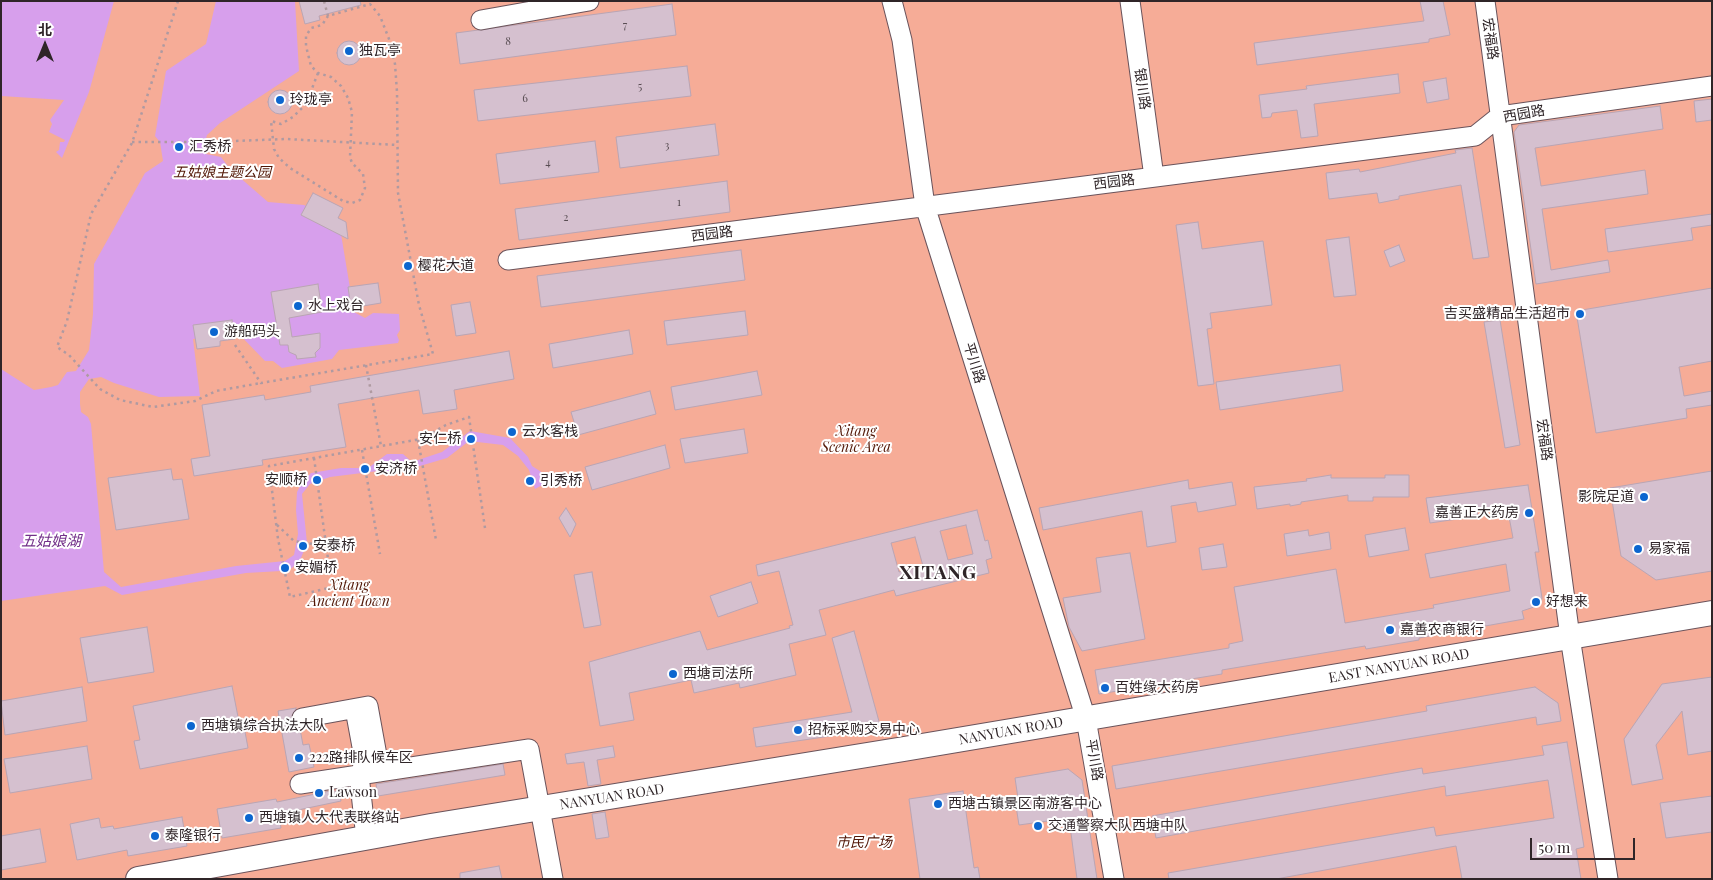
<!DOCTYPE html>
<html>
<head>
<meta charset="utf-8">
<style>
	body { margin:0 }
	#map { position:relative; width:1713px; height:880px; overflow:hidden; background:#f4d9e2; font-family:"Playfair Display","Noto Sans SC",serif }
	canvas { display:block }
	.frame { position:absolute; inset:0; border:2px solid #2f2528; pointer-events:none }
	.north { position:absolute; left:20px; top:20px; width:50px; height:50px; -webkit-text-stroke:4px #fff; paint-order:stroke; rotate:0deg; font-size:14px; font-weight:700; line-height:20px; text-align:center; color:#2f2528 }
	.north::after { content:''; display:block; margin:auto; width:18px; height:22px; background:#2f2528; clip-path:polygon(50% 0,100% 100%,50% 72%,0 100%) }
	.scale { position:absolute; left:1530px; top:838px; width:105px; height:22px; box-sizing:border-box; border:2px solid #2f2528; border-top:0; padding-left:6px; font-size:15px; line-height:18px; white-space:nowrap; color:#2f2528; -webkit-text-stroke:4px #fff; paint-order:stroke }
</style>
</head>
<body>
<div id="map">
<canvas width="1713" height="880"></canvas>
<div class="frame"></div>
<div class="north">北</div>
<div class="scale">50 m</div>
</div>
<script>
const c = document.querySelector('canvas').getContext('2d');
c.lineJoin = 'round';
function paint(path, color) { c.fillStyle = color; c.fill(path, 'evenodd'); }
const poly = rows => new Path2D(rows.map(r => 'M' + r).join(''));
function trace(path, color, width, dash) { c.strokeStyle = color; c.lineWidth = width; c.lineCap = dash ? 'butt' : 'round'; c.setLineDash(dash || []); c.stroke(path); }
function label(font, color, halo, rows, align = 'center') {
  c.font = font + ' "Playfair Display","Noto Sans SC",serif'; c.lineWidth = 4; c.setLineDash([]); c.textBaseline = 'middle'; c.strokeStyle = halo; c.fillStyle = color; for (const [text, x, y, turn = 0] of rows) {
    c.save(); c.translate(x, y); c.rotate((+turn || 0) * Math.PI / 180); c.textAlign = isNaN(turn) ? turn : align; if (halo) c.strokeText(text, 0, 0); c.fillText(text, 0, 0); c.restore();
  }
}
paint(poly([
	[1,1,1712,1,1712,879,1,879]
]), '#f6ac97');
paint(poly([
	[1,1,114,1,89,92,62,158,56,152,59,150,60,142,64,142,65,140,49,132,52,124,50,120,64,100,1,96],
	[216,1,295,1,299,71,220,123,207,135,204,146,206,154,221,157,230,169,268,202,304,205,306,206,302,215,331,230,340,228,354,312,365,318,373,313,399,314,400,330,397,335,399,340,398,343,339,350,332,359,282,368,273,361,265,361,238,333,193,339,200,396,159,397,114,383,101,377,89,379,80,392,80,404,81,412,88,417,91,424,104,572,121,587,236,566,285,561,294,555,298,534,296,510,297,492,302,482,311,473,341,468,368,468,387,454,403,454,412,462,442,452,470,431,510,438,528,457,532,466,543,473,546,483,535,489,529,470,518,456,503,445,469,441,447,458,403,471,380,473,378,471,330,477,310,484,302,494,307,543,301,558,292,568,281,571,246,573,122,595,105,586,1,601,1,369,34,390,51,387,58,385,67,372,76,371,89,350,93,314,94,264,145,173,163,161,160,142,155,136,166,71,206,44]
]), '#d79fec');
const building = poly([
	[299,1,360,1,361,5,319,16,320,20,305,24,299,1],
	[1420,1,1443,1,1450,35,1429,39,1429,42,1257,65,1254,43,1424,21,1420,1],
	[672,4,676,35,460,64,456,33,672,4],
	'337 53a12 12 0 1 1 24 0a12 12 0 1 1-24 0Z',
	[687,66,691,96,478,121,474,90,687,66],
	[1398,74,1400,93,1314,104,1318,136,1301,138,1297,110,1272,113,1271,117,1262,118,1259,95,1307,89,1306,86,1398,74],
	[1446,78,1449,99,1427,103,1423,82,1446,78],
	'268 102a12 12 0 1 1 24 0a12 12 0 1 1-24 0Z',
	[1712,99,1712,120,1696,122,1694,101,1712,99],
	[1660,106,1663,129,1535,148,1541,186,1645,170,1648,194,1542,209,1551,270,1608,260,1610,272,1536,284,1514,132,1519,125,1660,106],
	[715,124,719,155,620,168,616,137,715,124],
	[595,141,599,172,500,184,496,154,595,141],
	[1472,148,1489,257,1473,259,1461,185,1399,196,1399,199,1379,203,1377,193,1329,199,1326,173,1359,169,1360,172,1456,153,1455,150,1472,148],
	[727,181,730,212,519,240,515,209,727,181],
	[313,193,343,208,338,218,346,222,348,239,301,215,313,193],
	[1712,214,1712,225,1691,228,1693,240,1608,252,1605,229,1712,214],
	[1198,222,1202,249,1263,241,1272,305,1210,313,1212,328,1207,329,1214,384,1198,386,1176,225,1198,222],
	[1349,237,1356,295,1334,297,1326,240,1349,237],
	[1399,245,1405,261,1390,267,1384,251,1399,245],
	[741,250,745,280,541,307,537,276,741,250],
	[378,283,381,303,351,308,348,287,378,283],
	[318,284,322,312,289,318,292,337,320,333,320,348,315,353,316,357,297,359,296,355,289,352,288,345,280,345,271,292,318,284],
	[1712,288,1712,361,1679,367,1684,396,1712,391,1712,405,1686,409,1687,418,1596,433,1576,311,1712,288],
	[470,302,476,333,456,336,451,305,470,302],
	[745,311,748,335,667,345,664,321,745,311],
	[232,320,235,339,220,341,220,346,197,349,193,325,232,320],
	[1500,320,1520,445,1505,448,1484,322,1500,320],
	[629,330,633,354,553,368,549,344,629,330],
	[509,351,514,379,454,390,457,409,423,414,419,390,338,404,346,447,262,460,263,465,194,476,191,459,210,456,202,405,264,395,265,400,311,392,310,386,509,351],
	[1340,365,1343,391,1220,410,1216,382,1340,365],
	[757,371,762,395,675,410,671,387,757,371],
	[650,391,656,414,578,435,571,412,650,391],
	[744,429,748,453,685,463,680,439,744,429],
	[665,445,670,468,592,490,585,467,665,445],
	[171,469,173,480,182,479,189,519,116,530,108,478,171,469],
	[1712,471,1712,571,1656,580,1621,556,1610,488,1712,471],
	[1331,475,1331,478,1385,478,1385,475,1409,475,1409,497,1373,497,1373,501,1348,501,1348,495,1301,502,1301,504,1290,506,1290,504,1257,509,1254,487,1307,481,1306,479,1331,475],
	[1188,480,1189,489,1232,482,1236,505,1198,512,1196,502,1171,506,1176,542,1147,547,1142,511,1043,530,1039,508,1188,480],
	[1528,485,1539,552,1535,552,1542,598,1540,605,1522,611,1524,619,1419,638,1419,640,1366,649,1365,646,1222,670,1222,674,1099,694,1095,670,1229,648,1229,644,1243,641,1234,587,1336,569,1345,623,1434,608,1433,605,1510,591,1506,564,1430,578,1425,554,1513,538,1507,506,1477,510,1478,516,1430,523,1426,498,1528,485],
	[566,508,576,524,570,537,559,518,566,508],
	[977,510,985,541,988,540,992,558,986,560,989,573,896,596,894,590,819,610,826,635,789,644,796,675,740,688,739,683,694,693,691,680,629,693,634,720,600,726,589,662,700,631,707,650,790,628,789,626,793,625,779,571,758,576,756,565,977,510],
	[966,525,973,554,948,560,940,531,966,525],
	[915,537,923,566,899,572,891,543,915,537],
	[1405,528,1409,550,1369,557,1365,535,1405,528],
	[1308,530,1309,536,1329,532,1331,549,1287,556,1284,534,1308,530],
	[1223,544,1227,567,1202,570,1199,548,1223,544],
	[1130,553,1145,639,1082,651,1069,627,1063,598,1101,592,1096,558,1130,553],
	[592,572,601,625,584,628,574,575,592,572],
	[751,582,758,603,718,617,710,596,751,582],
	[147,627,154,672,88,683,80,638,147,627],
	[854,631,880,725,858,732,756,747,753,728,852,712,832,638,854,631],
	[1712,677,1712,751,1688,755,1682,711,1656,745,1663,779,1632,785,1624,739,1662,684,1712,677],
	[232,686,239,722,243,721,248,748,140,769,134,741,140,740,133,706,232,686],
	[82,687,87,721,5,735,1,701,82,687],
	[1535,687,1558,703,1561,721,1537,725,1536,717,1116,789,1112,766,1427,711,1426,706,1535,687],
	[296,708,291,720,294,726,300,729,303,745,309,744,314,767,289,772,278,711,296,708],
	[1567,742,1584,847,1576,849,1581,879,1462,879,1456,846,1276,879,1169,879,1168,873,1434,827,1436,836,1554,818,1548,780,1446,796,1445,786,1156,838,1152,816,1422,768,1423,774,1544,755,1542,746,1567,742],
	[87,746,92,779,10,793,4,759,87,746],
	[613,746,615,757,597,760,601,784,588,786,584,762,567,764,565,754,613,746],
	[503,764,505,775,378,796,376,784,503,764],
	[1068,769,1082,780,1097,879,1077,879,1069,818,1019,825,1016,806,1019,805,1015,778,1068,769],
	[330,791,339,791,341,801,279,814,281,828,222,838,217,809,276,799,277,802,330,791],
	[963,791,974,868,978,867,980,879,920,879,909,799,963,791],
	[1712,796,1712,832,1666,838,1660,803,1712,796],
	[605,812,609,837,596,839,592,814,605,812],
	[182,817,187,846,128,856,127,850,77,860,70,824,99,818,101,828,113,826,114,829,182,817],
	[40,829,46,862,1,870,1,836,40,829],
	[499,866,502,879,460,879,460,873,499,866]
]);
paint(building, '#d5c0cf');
trace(building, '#baa5b4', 1);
const minor = poly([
	[892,1,902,40,925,206,1086,719,1114,879],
	[1130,1,1154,177],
	[1485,1,1570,637,1608,879],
	[481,20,589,1],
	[508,260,1475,136,1500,116,1712,86],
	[355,709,365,763,359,775,366,838],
	[302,718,368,706,380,772],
	[300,784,529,749,553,879]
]);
const major = poly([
	[138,879,431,826,904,749,1712,613]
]);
trace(minor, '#6a535b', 21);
trace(major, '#6a535b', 26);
trace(poly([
	[178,1,132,143,91,214,67,321,57,347,69,355,100,389,120,400,153,407,195,401,216,391,261,383],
	[318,73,306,104,293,117,281,124,271,121,274,149,279,158,290,168,343,201,352,203,360,200,365,188,363,174,352,163,350,157,352,112,348,98,341,86,331,77,318,73,311,66,306,46,306,36,311,28,322,25,328,16],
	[132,142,209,142,286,139,397,145],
	[235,345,261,383,433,354,419,305,398,193,397,92,395,64,389,39,380,16,370,4,328,16,324,1],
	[366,365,381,446],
	[418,440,436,540],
	[362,450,380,554],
	[314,458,329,566],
	[277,525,294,541,326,546],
	[333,587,290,597,278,539,269,466,421,439,446,425,469,417,485,528]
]), '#af9aa1', 2.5, [2.5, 4]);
trace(minor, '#fff', 19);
trace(major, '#fff', 24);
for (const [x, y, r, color] of [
	[349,51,5,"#0c66cf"],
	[280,100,5,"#0c66cf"],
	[179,147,5,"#0c66cf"],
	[408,266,5,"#0c66cf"],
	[298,306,5,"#0c66cf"],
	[1580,314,5,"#0c66cf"],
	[214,332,5,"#0c66cf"],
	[512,432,5,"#0c66cf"],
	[471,439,5,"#0c66cf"],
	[365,469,5,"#0c66cf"],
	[317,480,5,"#0c66cf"],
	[530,481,5,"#0c66cf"],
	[1644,497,5,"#0c66cf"],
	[1529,513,5,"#0c66cf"],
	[303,546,5,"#0c66cf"],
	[1638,549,5,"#0c66cf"],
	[285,568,5,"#0c66cf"],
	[1536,602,5,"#0c66cf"],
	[1390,630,5,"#0c66cf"],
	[673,674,5,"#0c66cf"],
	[1105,688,5,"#0c66cf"],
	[191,726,5,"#0c66cf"],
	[798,730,5,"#0c66cf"],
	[299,758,5,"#0c66cf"],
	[319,793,5,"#0c66cf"],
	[938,804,5,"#0c66cf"],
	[249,818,5,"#0c66cf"],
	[1038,826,5,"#0c66cf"],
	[155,836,5,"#0c66cf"]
]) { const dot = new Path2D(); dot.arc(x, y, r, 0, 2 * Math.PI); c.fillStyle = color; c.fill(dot); trace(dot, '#fff', 2); }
label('11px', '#584c52', null, [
	["7",625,26],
	["8",508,42],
	["5",640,87],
	["6",525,99],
	["3",667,146],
	["4",548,163],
	["1",679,203],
	["2",566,218]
]);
label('14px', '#2f2528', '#fff', [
	["宏福路",1490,39,82],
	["银川路",1142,89,82],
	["西园路",1524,114,-10],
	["西园路",1114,182,-7],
	["西园路",712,234,-7],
	["平川路",974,363,73],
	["宏福路",1544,440,82],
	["EAST NANYUAN ROAD",1399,666,-10],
	["NANYUAN ROAD",1011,731,-10],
	["平川路",1094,760,80],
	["NANYUAN ROAD",612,797,-9]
]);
label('14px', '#2f2528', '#fff', [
	["独瓦亭",359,51],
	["玲珑亭",290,100],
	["汇秀桥",189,147],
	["樱花大道",418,266],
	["水上戏台",308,306],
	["吉买盛精品生活超市",1570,314,"right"],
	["游船码头",224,332],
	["云水客栈",522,432],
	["安仁桥",461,439,"right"],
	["安济桥",375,469],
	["安顺桥",307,480,"right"],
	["引秀桥",540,481],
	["影院足道",1634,497,"right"],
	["嘉善正大药房",1519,513,"right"],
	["安泰桥",313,546],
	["易家福",1648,549],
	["安媚桥",295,568],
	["好想来",1546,602],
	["嘉善农商银行",1400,630],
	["西塘司法所",683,674],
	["百姓缘大药房",1115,688],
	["西塘镇综合执法大队",201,726],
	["招标采购交易中心",808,730],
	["222路排队候车区",309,758],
	["Lawson",329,793],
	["西塘古镇景区南游客中心",948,804],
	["西塘镇人大代表联络站",259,818],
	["交通警察大队西塘中队",1048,826],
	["泰隆银行",165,836]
], 'left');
label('italic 14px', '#521706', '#fff', [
	["五姑娘主题公园",222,173],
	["Xitang",856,432],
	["Scenic Area",856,448],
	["Xitang",349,586],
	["Ancient Town",349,602],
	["市民广场",864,843]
]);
label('italic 15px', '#722f89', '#fff', [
	["五姑娘湖",51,541]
]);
c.letterSpacing = '1px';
label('bold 19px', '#2f2528', '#fff', [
	["XITANG",938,573]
]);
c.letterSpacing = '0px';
</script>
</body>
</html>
